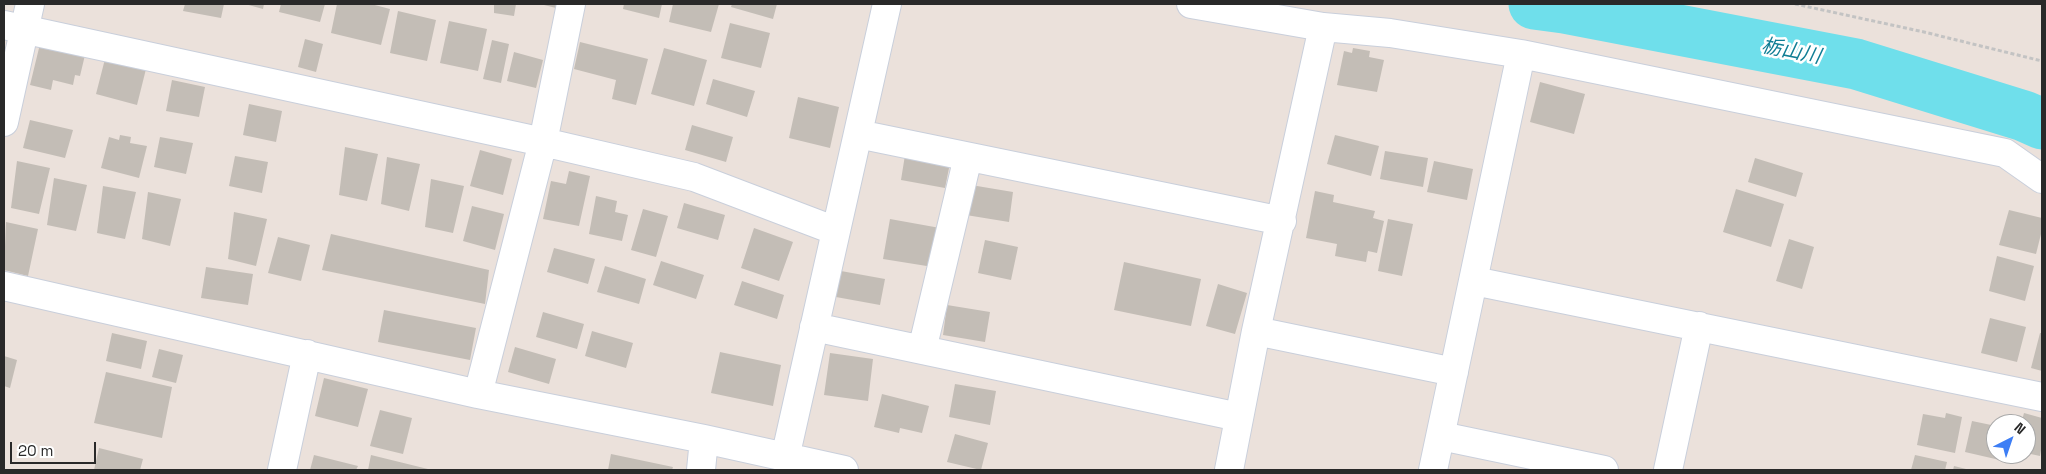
<!DOCTYPE html>
<html>
<head>
<meta charset="utf-8">
<style>
	body { margin:0 }
	#map { position:relative; width:2046px; height:474px; overflow:hidden; background:#ebe1db; font-family:"Space Grotesk",sans-serif }
	canvas { display:block }
	.frame { position:absolute; inset:0; border:5px solid #292929; pointer-events:none }
	.north { position:absolute; left:1986px; top:414px; width:50px; height:50px; box-sizing:border-box; background:#fff; border:1px solid #a9a9a9; border-radius:50%; rotate:41deg; font-size:14px; font-weight:700; line-height:20px; text-align:center; color:#292929 }
	.north::after { content:''; display:block; margin:auto; width:18px; height:22px; background:#3d7ef5; clip-path:polygon(50% 0,100% 100%,50% 72%,0 100%) }
	.scale { position:absolute; left:10px; top:442px; width:86px; height:22px; box-sizing:border-box; border:2px solid #292929; border-top:0; padding-left:6px; font-size:15px; line-height:18px; white-space:nowrap; color:#292929; -webkit-text-stroke:4px #fff; paint-order:stroke }
</style>
</head>
<body>
<div id="map">
<canvas width="2046" height="474"></canvas>
<div class="frame"></div>
<div class="north">N</div>
<div class="scale">20 m</div>
</div>
<script>
const c = document.querySelector('canvas').getContext('2d');
c.lineJoin = 'round';
const poly = rows => new Path2D(rows.map(r => 'M' + r).join(''));
function trace(path, color, width, dash) { c.strokeStyle = color; c.lineWidth = width; c.lineCap = dash ? 'butt' : 'round'; c.setLineDash(dash || []); c.stroke(path); }
function paint(path, color) { c.fillStyle = color; c.fill(path, 'evenodd'); }
function label(font, color, halo, rows, align = 'center') {
  c.font = font + ' "Space Grotesk","Noto Sans JP",sans-serif'; c.lineWidth = 5; c.setLineDash([]); c.textBaseline = 'middle'; c.strokeStyle = halo; c.fillStyle = color; for (const [text, x, y, turn = 0] of rows) {
    c.save(); c.translate(x, y); c.rotate((+turn || 0) * Math.PI / 180); c.textAlign = isNaN(turn) ? turn : align; if (halo) c.strokeText(text, 0, 0); c.fillText(text, 0, 0); c.restore();
  }
}
trace(poly([
	[1534,4,1564,8,1856,64,2024,116,2042,124]
]), '#6fdfeb', 51);
paint(poly([
	[185,4,224,4,221,18,183,11],
	[245,4,264,4,263,9],
	[281,4,325,4,320,22,279,12],
	[337,4,371,4,390,9,381,45,331,33],
	[494,4,516,4,514,16,494,13],
	[540,4,557,4,556,8],
	[624,4,662,4,659,18,623,9],
	[673,4,719,4,711,32,669,22],
	[732,4,777,4,773,19,731,7],
	[398,11,436,20,427,61,390,53],
	[449,21,487,29,478,71,440,63],
	[730,23,770,33,761,68,721,58],
	[305,39,323,44,316,72,298,67],
	[492,40,509,44,501,83,483,79],
	[580,42,648,59,636,105,612,99,616,80,574,69],
	[40,44,85,55,80,76,75,75,73,85,53,80,51,90,30,85],
	[664,48,707,60,694,106,651,94],
	[1353,48,1370,51,1369,57,1384,60,1377,92,1337,85,1344,51,1352,53],
	[514,52,543,60,536,88,507,81],
	[105,59,146,69,137,105,96,94],
	[713,79,755,91,747,117,706,104],
	[172,80,205,87,199,117,166,111],
	[1540,82,1585,94,1574,134,1530,122],
	[798,97,839,107,830,148,789,138],
	[249,104,282,111,276,142,243,135],
	[30,120,73,130,65,158,23,148],
	[692,125,733,137,726,162,685,150],
	[120,135,131,137,130,143,147,146,139,178,101,168,109,137,119,140],
	[1335,135,1379,146,1371,176,1327,164],
	[160,137,193,143,186,174,154,167],
	[345,147,378,154,367,201,339,195],
	[480,150,512,159,503,195,470,186],
	[1385,151,1428,158,1423,187,1380,179],
	[905,155,950,163,945,188,901,180],
	[235,156,268,162,262,193,229,186],
	[387,157,420,164,409,211,381,204],
	[1755,158,1803,173,1796,197,1748,182],
	[17,161,50,168,39,214,11,208],
	[1434,161,1473,169,1467,200,1427,192],
	[569,171,590,176,579,226,543,219,551,181,566,184],
	[54,178,87,185,76,231,47,225],
	[431,179,464,186,453,233,425,227],
	[971,185,1013,192,1009,222,966,215],
	[103,186,136,192,125,239,97,233],
	[1736,189,1784,204,1771,247,1723,232],
	[1315,191,1334,195,1333,202,1375,211,1373,218,1384,221,1377,253,1368,251,1366,262,1335,256,1337,244,1306,238],
	[148,192,181,199,170,246,142,239],
	[596,196,617,201,615,212,628,215,622,241,589,234],
	[684,203,725,215,718,240,677,228],
	[472,206,504,214,495,250,463,241],
	[643,209,668,216,656,257,631,250],
	[2009,210,2042,218,2042,230,2036,254,1999,245],
	[234,212,267,219,256,266,228,259],
	[890,219,940,228,933,267,883,259],
	[1388,219,1413,224,1402,276,1378,271],
	[6,222,38,229,28,276,4,270],
	[754,228,793,242,779,281,741,268],
	[331,234,489,270,485,304,322,270],
	[278,237,310,245,301,281,268,273],
	[1789,239,1814,247,1802,289,1776,281],
	[985,240,1018,247,1011,280,978,273],
	[554,248,595,259,588,284,547,272],
	[1997,256,2034,266,2025,301,1989,291],
	[661,261,704,275,696,299,653,285],
	[1124,262,1201,279,1191,326,1114,310],
	[605,266,646,279,639,304,597,292],
	[206,267,253,274,248,305,201,298],
	[841,271,885,279,880,305,836,297],
	[742,281,784,295,777,319,734,305],
	[1218,284,1247,293,1235,334,1206,326],
	[947,305,990,312,985,342,943,335],
	[384,310,476,328,470,360,378,342],
	[543,312,584,324,577,349,536,337],
	[1990,318,2026,327,2017,362,1981,353],
	[592,331,633,343,626,368,585,356],
	[112,333,147,341,141,369,106,361],
	[2040,333,2042,333,2042,371,2031,368],
	[515,347,556,359,549,384,508,372],
	[159,349,183,355,176,383,152,377],
	[720,352,781,365,773,406,711,393],
	[830,353,873,359,868,401,824,395],
	[4,356,17,360,10,388,4,386],
	[106,372,172,387,162,438,94,423],
	[324,378,368,389,358,427,315,416],
	[955,384,996,391,990,425,949,417],
	[882,394,929,406,922,433,900,428,899,433,874,427],
	[380,410,412,418,403,454,370,446],
	[1946,413,1962,417,1955,453,1917,445,1923,414,1945,418],
	[2024,413,2042,418,2042,445,2040,456,2026,453,2026,424,2021,424],
	[1972,421,1996,426,1996,454,2005,454,2004,461,1965,452],
	[955,434,988,443,981,470,947,462],
	[99,448,143,459,140,470,94,470],
	[611,454,673,467,672,470,608,470],
	[314,455,358,466,356,470,310,470],
	[371,455,432,470,368,470],
	[1915,455,1947,462,1945,470,1911,470],
	[1954,466,1970,470,1953,470]
]), '#c3bdb6');
const minor = poly([
	[1191,4,1323,27,1390,33,1521,54,2005,153,2042,179],
	[4,25,543,142,694,177,836,231],
	[4,122,30,4],
	[858,134,1282,221],
	[1474,281,2042,397],
	[4,286,478,394,704,439,844,470],
	[814,327,1239,417],
	[1256,331,1454,372],
	[922,350,968,157],
	[478,394,543,142,571,4],
	[1441,436,1604,470],
	[785,458,887,4],
	[282,470,307,354],
	[701,470,704,439],
	[1229,470,1256,331,1323,27],
	[1433,470,1521,54],
	[1668,470,1699,326]
]);
trace(minor, '#c9cfdb', 30);
trace(poly([
	[1795,4,1924,32,2042,61]
]), '#c3c3c3', 3, [4, 2.5]);
trace(minor, '#fff', 28);
label('italic 20px', '#107e95', '#fff', [
	["栃山川",1791,52,11]
]);
</script>
</body>
</html>
